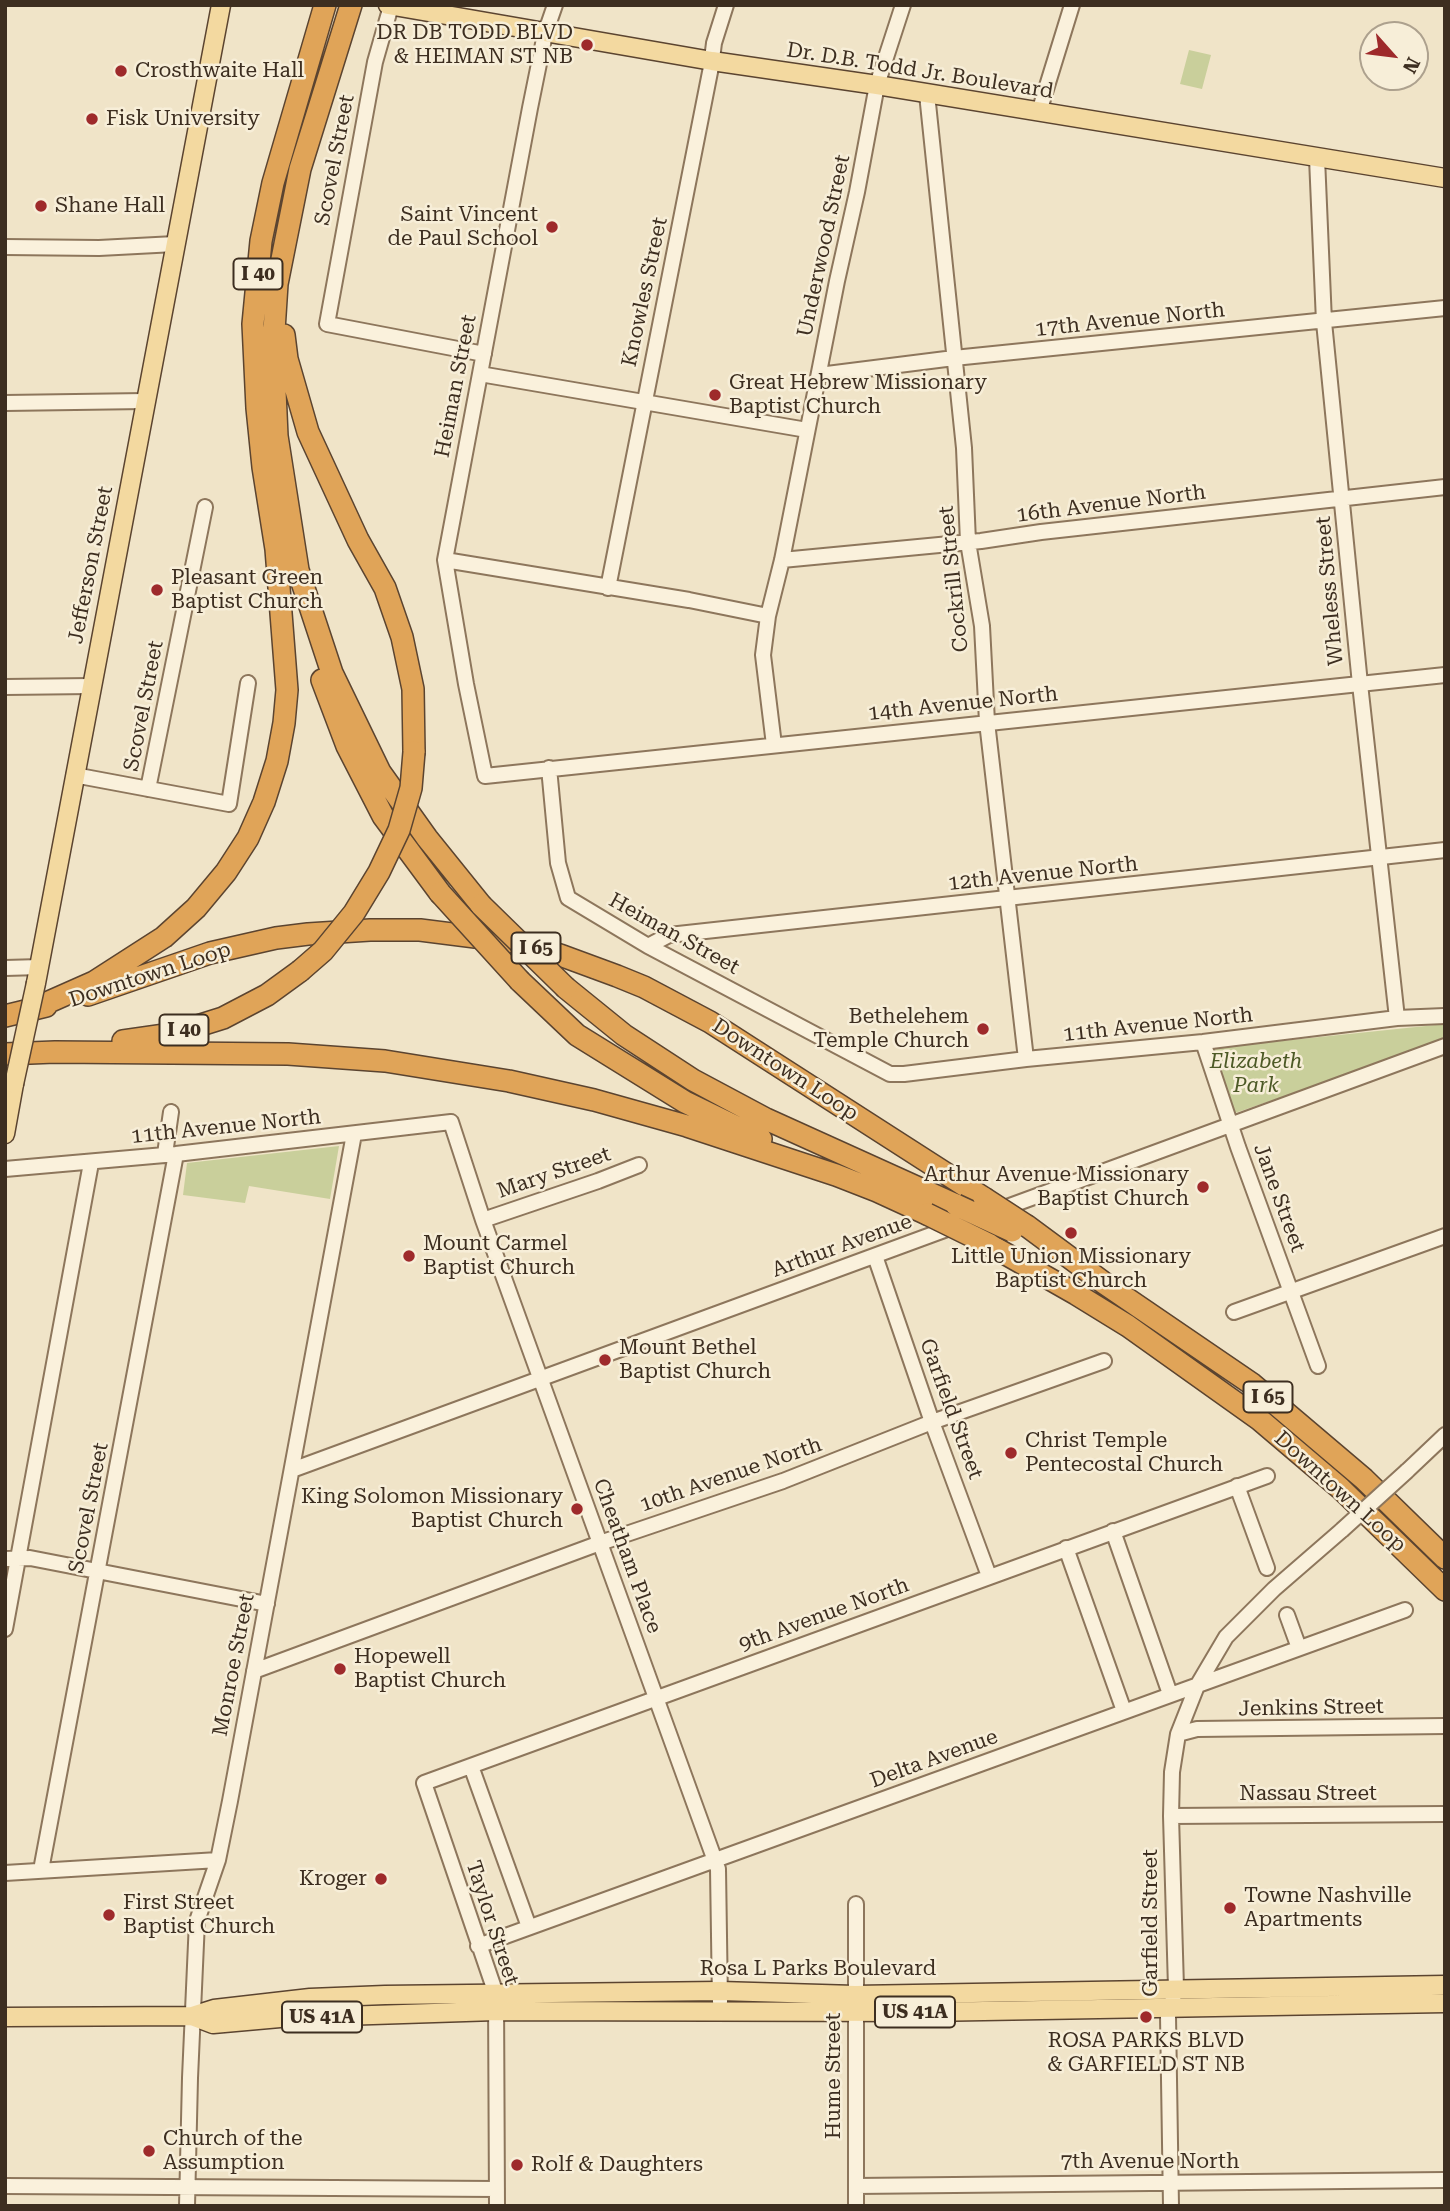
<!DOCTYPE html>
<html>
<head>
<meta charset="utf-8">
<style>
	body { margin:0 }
	#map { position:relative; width:1450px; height:2211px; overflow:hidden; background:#f0e4c8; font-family:"Roboto Serif",serif }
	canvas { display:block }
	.frame { position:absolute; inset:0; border:7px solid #3d2e20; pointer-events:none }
	.north { position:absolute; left:1359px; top:21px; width:70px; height:70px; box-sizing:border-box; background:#f7eed8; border:2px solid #ada18e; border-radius:50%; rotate:118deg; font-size:19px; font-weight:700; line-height:28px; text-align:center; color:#3d2e20 }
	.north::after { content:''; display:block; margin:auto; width:24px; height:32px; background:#9e2a2b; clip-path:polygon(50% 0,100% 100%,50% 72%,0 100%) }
</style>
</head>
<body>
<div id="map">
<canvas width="1450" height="2211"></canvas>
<div class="frame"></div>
<div class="north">N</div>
</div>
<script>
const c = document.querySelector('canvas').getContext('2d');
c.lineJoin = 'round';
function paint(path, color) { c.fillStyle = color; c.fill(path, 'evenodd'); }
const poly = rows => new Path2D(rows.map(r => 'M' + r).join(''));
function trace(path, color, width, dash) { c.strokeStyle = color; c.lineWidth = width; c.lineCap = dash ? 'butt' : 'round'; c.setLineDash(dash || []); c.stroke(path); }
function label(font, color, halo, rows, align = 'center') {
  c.font = font + ' "Roboto Serif",serif'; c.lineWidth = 5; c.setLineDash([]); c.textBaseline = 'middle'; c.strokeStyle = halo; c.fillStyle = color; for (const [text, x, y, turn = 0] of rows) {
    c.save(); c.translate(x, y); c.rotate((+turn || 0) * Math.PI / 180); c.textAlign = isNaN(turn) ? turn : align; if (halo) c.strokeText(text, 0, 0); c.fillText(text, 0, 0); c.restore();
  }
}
paint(poly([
	[1189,50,1211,55,1202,89,1180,84],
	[1445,1024,1445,1041,1235,1113,1214,1048],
	[339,1146,330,1199,249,1186,245,1203,183,1195,187,1163]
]), '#c9cf9b');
const minor = poly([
	[555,5,545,34,530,108,445,560,466,684,485,776,1445,675],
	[391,6,375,62,327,324,484,354],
	[927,94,964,448,968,542,982,626,987,722,1026,1059],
	[1039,112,1072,5],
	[1317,158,1324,322,1360,684,1397,1018],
	[5,247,99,248,175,244],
	[480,374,807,430],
	[819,375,954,358,1445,308],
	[5,403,145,401],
	[445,560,689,600,768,616],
	[782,560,981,541,1041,532,1445,487],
	[608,588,711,67,714,43,726,5],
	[5,687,91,686],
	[774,745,763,655,768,616,782,560,837,281,857,192,877,85,903,5],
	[549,768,558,863,568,898,648,946,890,1074,904,1074,1026,1059,1203,1042,1397,1018,1445,1016],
	[74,775,229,804,248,683],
	[148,789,205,507],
	[648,946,669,935,1445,850],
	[5,968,40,967],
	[1203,1042,1238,1147,1318,1366],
	[165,1154,171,1112],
	[5,1169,176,1154,451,1122,483,1220,718,1869,720,2002],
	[996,1211,1445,1046],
	[483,1220,598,1181,639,1165],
	[875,1256,932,1422,989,1576],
	[1234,1312,1445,1236],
	[292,1470,958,1225],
	[1407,1471,1445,1435],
	[1237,1486,1267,1568],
	[1113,1531,1170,1694],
	[1066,1548,1124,1711],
	[5,1559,30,1558,267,1604],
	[1287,1615,1299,1648],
	[5,1629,91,1163],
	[254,1671,600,1543,783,1481,932,1422,1104,1361],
	[1178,1734,1197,1729,1445,1726],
	[471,1766,529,1927],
	[1171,1816,1445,1814],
	[41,1870,176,1154],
	[5,1873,218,1860],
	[856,1904,856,2206],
	[478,1946,1405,1610],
	[5,2186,497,2189],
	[856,2186,1445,2180],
	[187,2206,190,2078,197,1921,218,1860,230,1801,354,1134],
	[497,2206,496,1994,424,1783,1267,1476],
	[1171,2206,1168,2016,1176,1988,1171,1816,1172,1772,1178,1734,1197,1686,1226,1637,1274,1589,1342,1530]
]);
const major = poly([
	[388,5,712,61,877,85,1445,178],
	[36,983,221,5],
	[5,1134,14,1084],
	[192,2016,213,2024,280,2018,496,2011,926,2012,1445,2003],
	[5,2017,192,2016,214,2009,310,1998,385,1995,720,1991,855,1995,1445,1985]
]);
const highway = poly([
	[351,5,300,169,277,284,273,346,277,436,298,570,332,673,380,772,427,838,481,905],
	[284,335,287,359,308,432,358,540,385,588,402,637,413,689,414,752],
	[322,680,347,746,383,816,440,893],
	[520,981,577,1035,685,1102,761,1139],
	[566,988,624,1035,693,1080,766,1119,956,1205],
	[88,995,210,953,276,938,308,934,370,930,420,930,515,942,560,955,617,976,644,987,710,1022,984,1198],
	[33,1009,94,982,164,937,196,908,226,872,248,838,264,802,277,761,284,723,287,690,276,549,263,467,257,408,253,324,261,241,273,183,325,5],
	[5,1016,46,1006],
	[123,1041,172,1034,223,1018,267,995,300,971],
	[5,1054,55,1052,288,1054,385,1061,509,1081,594,1100,687,1126,836,1175,877,1191,927,1214],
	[1027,1226,1104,1283,1252,1384,1364,1479,1445,1558],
	[990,1245,1076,1294,1128,1326,1260,1420,1340,1488,1445,1590]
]);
trace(minor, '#8d765c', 18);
trace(major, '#5b4430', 21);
trace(highway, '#5b4430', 24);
trace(minor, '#faf1dc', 14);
trace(major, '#f3d9a0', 18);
trace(highway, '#e0a458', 21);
const minorBridge = poly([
	[1342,1530,1407,1471]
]);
const majorBridge = poly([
	[14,1084,36,983]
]);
const highwayBridge = poly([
	[440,893,520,981],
	[481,905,566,988],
	[300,971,323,951,354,913,379,872,399,830,411,788,414,752],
	[984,1198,1027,1226],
	[956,1205,1012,1231],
	[927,1214,990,1245]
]);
trace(minorBridge, '#8d765c', 18, []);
trace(majorBridge, '#5b4430', 21, []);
trace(highwayBridge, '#5b4430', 24, []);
trace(minorBridge, '#faf1dc', 14);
trace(majorBridge, '#f3d9a0', 18);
trace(highwayBridge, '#e0a458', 21);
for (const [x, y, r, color] of [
	[587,45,7,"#9e2a2b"],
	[121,71,7,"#9e2a2b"],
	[92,119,7,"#9e2a2b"],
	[41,206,7,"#9e2a2b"],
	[552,227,7,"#9e2a2b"],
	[715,395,7,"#9e2a2b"],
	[157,590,7,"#9e2a2b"],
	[983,1029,7,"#9e2a2b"],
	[1203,1187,7,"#9e2a2b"],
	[1071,1233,7,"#9e2a2b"],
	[409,1256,7,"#9e2a2b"],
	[605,1360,7,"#9e2a2b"],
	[1011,1453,7,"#9e2a2b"],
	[577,1509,7,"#9e2a2b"],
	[340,1669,7,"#9e2a2b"],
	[381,1879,7,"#9e2a2b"],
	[1230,1908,7,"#9e2a2b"],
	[109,1915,7,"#9e2a2b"],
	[1146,2017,7,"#9e2a2b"],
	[149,2151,7,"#9e2a2b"],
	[517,2165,7,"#9e2a2b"]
]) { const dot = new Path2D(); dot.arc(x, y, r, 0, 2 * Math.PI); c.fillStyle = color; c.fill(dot); trace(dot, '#f7eed8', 2.5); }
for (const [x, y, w] of [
	[258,274,49],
	[536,948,49],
	[184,1030,49],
	[1268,1397,49],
	[915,2012,80],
	[322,2017,80]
]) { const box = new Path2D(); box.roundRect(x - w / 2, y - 15.5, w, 31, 5); c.fillStyle = '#f7eed8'; c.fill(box); trace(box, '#3d2e20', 2); }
label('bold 19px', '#3d2e20', null, [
	["I 40",258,274],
	["I 65",536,948],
	["I 40",184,1030],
	["I 65",1268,1397],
	["US 41A",915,2012],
	["US 41A",322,2017]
]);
label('21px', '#3d2e20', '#f7eed8', [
	["DR DB TODD BLVD",573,33,"right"],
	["& HEIMAN ST NB",573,57,"right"],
	["Crosthwaite Hall",135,71],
	["Fisk University",106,119],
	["Shane Hall",55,206],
	["Saint Vincent",538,215,"right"],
	["de Paul School",538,239,"right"],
	["Great Hebrew Missionary",729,383],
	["Baptist Church",729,407],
	["Pleasant Green",171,578],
	["Baptist Church",171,602],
	["Bethelehem",969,1017,"right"],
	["Temple Church",969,1041,"right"],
	["Arthur Avenue Missionary",1189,1175,"right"],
	["Baptist Church",1189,1199,"right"],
	["Mount Carmel",423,1244],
	["Baptist Church",423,1268],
	["Little Union Missionary",1071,1257,"center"],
	["Baptist Church",1071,1281,"center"],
	["Mount Bethel",619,1348],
	["Baptist Church",619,1372],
	["Christ Temple",1025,1441],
	["Pentecostal Church",1025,1465],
	["King Solomon Missionary",563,1497,"right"],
	["Baptist Church",563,1521,"right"],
	["Hopewell",354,1657],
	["Baptist Church",354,1681],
	["Kroger",367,1879,"right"],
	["Towne Nashville",1244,1896],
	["Apartments",1244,1920],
	["First Street",123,1903],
	["Baptist Church",123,1927],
	["ROSA PARKS BLVD",1146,2041,"center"],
	["& GARFIELD ST NB",1146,2065,"center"],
	["Church of the",163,2139],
	["Assumption",163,2163],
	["Rolf & Daughters",531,2165]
], 'left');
label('21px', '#3d2e20', '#f7eed8', [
	["Dr. D.B. Todd Jr. Boulevard",920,71,9],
	["Scovel Street",335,160,-79],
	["Underwood Street",824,246,-78],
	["Knowles Street",645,292,-78],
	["17th Avenue North",1130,320,-6],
	["Heiman Street",456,386,-79],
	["16th Avenue North",1111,504,-7],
	["Jefferson Street",91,565,-79],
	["Cockrill Street",954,579,-96],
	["Wheless Street",1330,591,-95],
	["14th Avenue North",963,704,-6],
	["Scovel Street",144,706,-79],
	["12th Avenue North",1043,874,-6],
	["Heiman Street",674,934,29],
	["Downtown Loop",150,975,-18],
	["11th Avenue North",1158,1025,-6],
	["Downtown Loop",785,1070,33],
	["11th Avenue North",226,1127,-6],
	["Mary Street",554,1173,-19],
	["Jane Street",1279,1198,70],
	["Arthur Avenue",842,1246,-20],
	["Garfield Street",951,1409,70],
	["10th Avenue North",731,1475,-19],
	["Downtown Loop",1340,1492,42],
	["Scovel Street",89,1508,-79],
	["Cheatham Place",627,1556,70],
	["9th Avenue North",824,1615,-20],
	["Monroe Street",234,1665,-79],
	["Jenkins Street",1311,1708,-1],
	["Delta Avenue",934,1759,-20],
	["Nassau Street",1308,1794],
	["Taylor Street",492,1923,72],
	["Garfield Street",1151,1923,-90],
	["Rosa L Parks Boulevard",818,1969],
	["Hume Street",834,2076,-90],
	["7th Avenue North",1150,2162]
]);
label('italic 21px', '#4d5a26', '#f7eed8', [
	["Elizabeth",1256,1062],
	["Park",1256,1086]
]);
</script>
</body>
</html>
